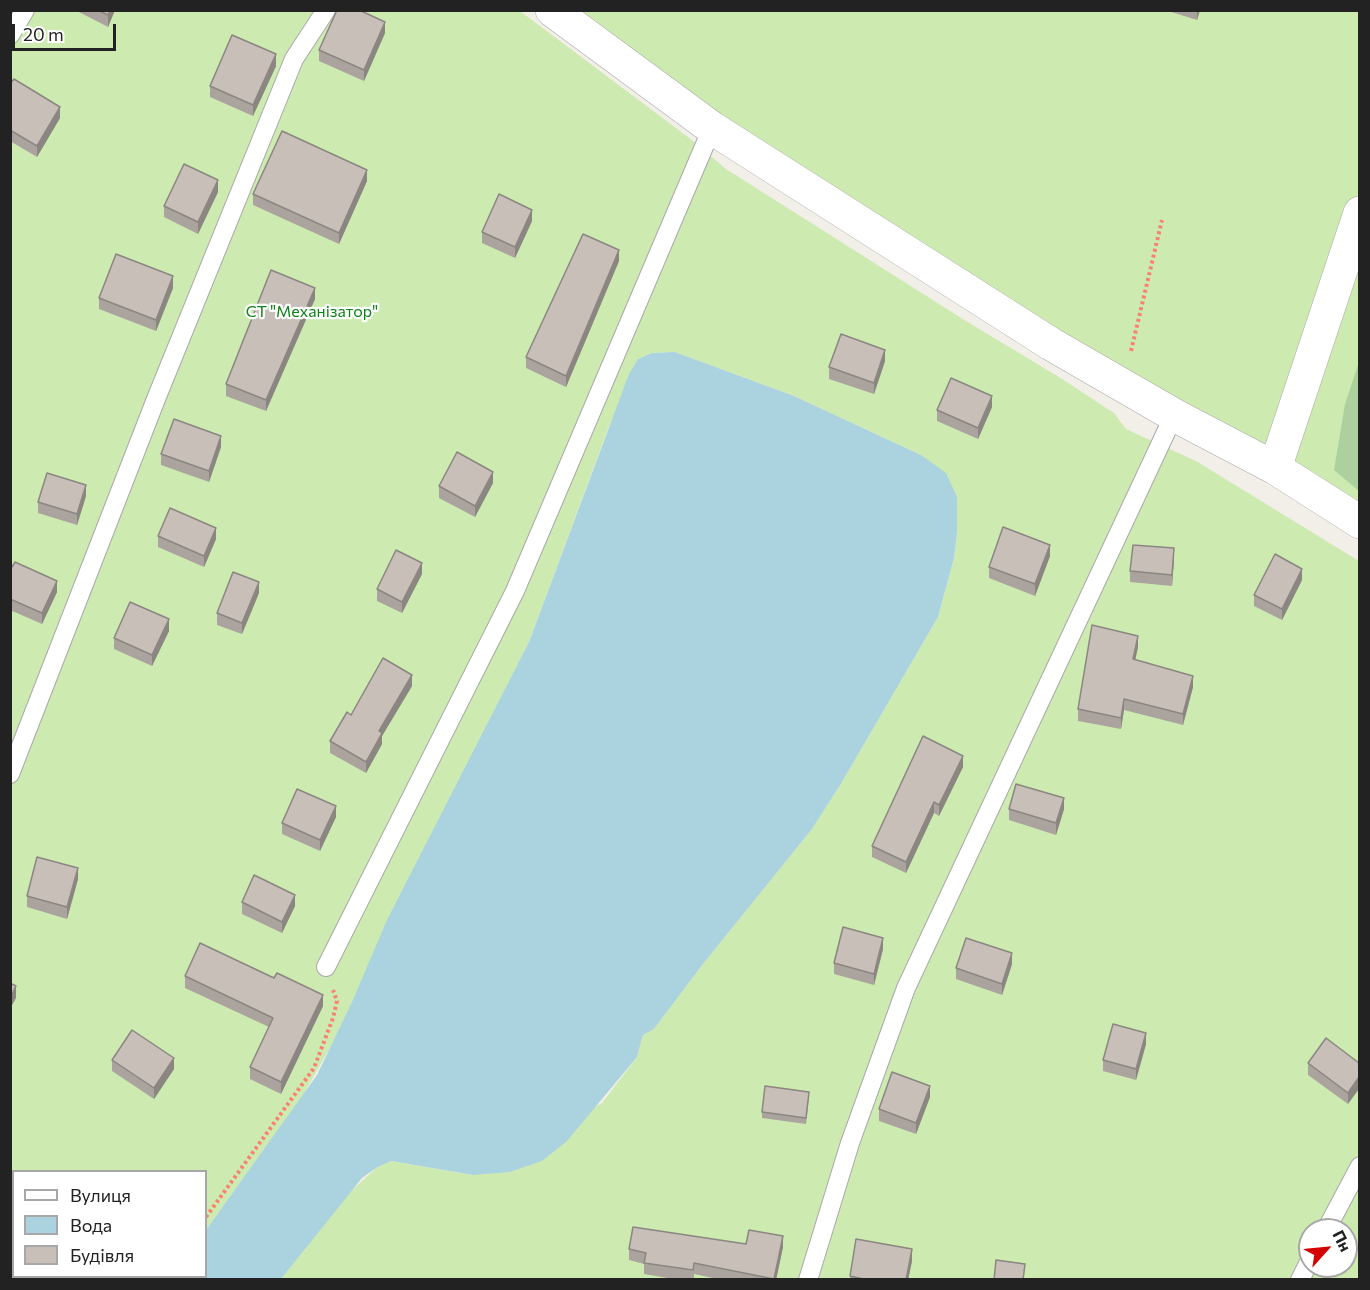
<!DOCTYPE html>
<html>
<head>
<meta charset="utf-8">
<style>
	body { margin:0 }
	#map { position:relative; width:1370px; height:1290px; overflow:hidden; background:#f2efe9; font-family:Commissioner,sans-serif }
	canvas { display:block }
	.frame { position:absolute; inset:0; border:12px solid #222; pointer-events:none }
	.legend { position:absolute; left:12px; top:1170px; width:195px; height:108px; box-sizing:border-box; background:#fff; border:2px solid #a7a7a7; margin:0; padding:8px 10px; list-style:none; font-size:18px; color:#222 }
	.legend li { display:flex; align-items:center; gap:12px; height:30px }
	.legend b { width:30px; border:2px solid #a7a7a7 }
	.north { position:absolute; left:1298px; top:1218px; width:60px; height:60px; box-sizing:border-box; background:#fff; border:2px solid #a7a7a7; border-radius:50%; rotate:63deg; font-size:16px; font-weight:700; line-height:24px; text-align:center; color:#222 }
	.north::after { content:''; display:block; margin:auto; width:21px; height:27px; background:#d40000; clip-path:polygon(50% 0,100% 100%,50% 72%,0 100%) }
	.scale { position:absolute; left:12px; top:24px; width:104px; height:27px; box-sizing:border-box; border:3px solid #222; border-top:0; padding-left:8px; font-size:18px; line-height:21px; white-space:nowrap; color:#222; -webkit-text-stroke:4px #fff; paint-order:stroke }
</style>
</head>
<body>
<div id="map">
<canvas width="1370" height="1290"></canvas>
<div class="frame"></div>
<ul class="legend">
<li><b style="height:8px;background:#fff"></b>Вулиця</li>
<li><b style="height:16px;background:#aad3df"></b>Вода</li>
<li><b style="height:16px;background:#c7bfb8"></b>Будівля</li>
</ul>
<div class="north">Пн</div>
<div class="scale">20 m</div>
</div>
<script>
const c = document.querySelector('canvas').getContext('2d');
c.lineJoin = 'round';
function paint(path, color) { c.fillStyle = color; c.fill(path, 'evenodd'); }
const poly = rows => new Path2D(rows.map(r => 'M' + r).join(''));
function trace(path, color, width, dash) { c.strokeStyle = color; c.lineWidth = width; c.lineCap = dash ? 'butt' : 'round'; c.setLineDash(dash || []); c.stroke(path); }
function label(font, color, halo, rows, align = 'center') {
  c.font = font + ' Commissioner,sans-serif'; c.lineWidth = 4.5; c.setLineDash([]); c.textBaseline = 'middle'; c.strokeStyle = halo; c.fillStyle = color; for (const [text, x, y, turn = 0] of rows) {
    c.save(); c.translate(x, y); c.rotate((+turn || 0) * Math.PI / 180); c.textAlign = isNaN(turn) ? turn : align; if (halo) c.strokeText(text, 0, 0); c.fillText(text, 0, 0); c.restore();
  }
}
paint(poly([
	[20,11,520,11,688,137,726,169,966,321,1059,377,1114,413,1126,429,1196,461,1359,561,1359,1279,281,1279,347,1195,376,1168,391,1161,473,1175,602,1103,637,1057,643,1035,654,1029,703,964,812,829,842,782,938,617,954,558,957,533,957,497,921,455,794,396,675,352,652,353,638,359,608,429,529,642,420,858,334,1041,299,1102,206,1230,206,1172,14,1172,14,1276,168,1277,165,1280,11,1280,10,25],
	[1310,1230,1346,1230,1346,1266,1310,1266],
	[552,11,1359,11,1359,522]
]), '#cdebb0');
paint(poly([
	[1359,362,1359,491,1334,470,1345,404]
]), '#add19e');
paint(poly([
	[675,352,794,396,921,455,946,473,957,497,957,533,954,558,938,617,842,782,812,829,703,964,654,1029,643,1035,637,1057,567,1141,542,1161,510,1172,473,1175,391,1161,376,1168,362,1178,281,1279,165,1279,168,1277,206,1276,206,1230,317,1075,352,1002,387,920,529,642,629,374,638,359,652,353]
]), '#aad3df');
const service = poly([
	[10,35,25,10],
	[10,774,156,399,294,59,326,10],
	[326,967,515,591,712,128],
	[1326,1230,1360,1166],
	[10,1274,14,1274],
	[51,1276,104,1280],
	[808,1280,850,1143,906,988,1174,415],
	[1300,1280,1310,1260]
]);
const minor = poly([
	[552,10,712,128,1051,344,1174,415,1275,468,1360,522],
	[1275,468,1360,213]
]);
trace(service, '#a9a9a9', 20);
trace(minor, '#a9a9a9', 34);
trace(poly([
	[1131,351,1162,220],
	[206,1217,314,1068,333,1018,337,1001,333,990],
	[151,1280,154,1276]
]), '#fa8072', 4, [3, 3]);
trace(service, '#fff', 18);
trace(minor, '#fff', 33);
paint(poly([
	[75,10,115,10,108,27],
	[1165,10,1200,10,1197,20],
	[385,33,364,81,319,61,319,50],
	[276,66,253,116,210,97,210,86],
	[10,84,60,118,37,157,10,141],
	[367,181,339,244,253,205,253,194],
	[218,192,198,234,164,217,164,206],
	[532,221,515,258,482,243,482,232],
	[619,261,566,387,526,368,526,357],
	[173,288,156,331,99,309,99,298],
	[315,299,266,411,226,396,226,384],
	[885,361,874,394,829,379,829,367],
	[992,407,978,439,937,421,937,410],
	[221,447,209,482,161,465,161,454],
	[493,483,475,517,439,498,439,486],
	[86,496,77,525,38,513,38,502],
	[158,536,216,539,204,567,158,547],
	[1050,556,1035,596,989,578,989,567],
	[1174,559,1172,586,1130,582,1130,571],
	[10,567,57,592,42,624,10,610],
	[422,574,402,613,377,601,377,589],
	[1302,580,1282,620,1254,606,1254,595],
	[259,593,242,634,217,625,217,613],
	[169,631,152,666,114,649,114,638],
	[1138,647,1135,660,1193,687,1183,725,1124,710,1121,729,1078,721,1078,709],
	[412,686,382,736,382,744,366,773,330,753,330,741,351,715],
	[963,767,939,816,934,813,906,873,872,857,872,846],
	[1009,809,1064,809,1056,835,1009,820],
	[336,817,320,851,282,834,282,823],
	[78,879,67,919,27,907,27,896],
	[242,902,295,906,282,933,242,914],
	[883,949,874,985,834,974,834,963],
	[1012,964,1002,995,956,979,956,968],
	[185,976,274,978,323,1006,281,1094,250,1079,250,1067,269,1027,185,988],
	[1146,1044,1136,1080,1103,1071,1103,1060],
	[112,1060,174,1069,154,1099,112,1071],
	[1308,1063,1359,1063,1348,1104,1308,1075],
	[930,1097,916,1134,879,1121,879,1109],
	[809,1098,806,1124,762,1118,762,1112],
	[10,1212,14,1214,14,1257,10,1257],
	[746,1244,783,1247,776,1280,722,1280,694,1274,694,1280,679,1280,644,1274,644,1264,629,1260,629,1249],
	[912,1261,908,1280,850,1280,850,1276]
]), '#aba49e');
paint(poly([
	[110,10,115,10,108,27,108,15],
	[1197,10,1200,10,1197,20],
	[385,22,385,33,364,81,364,70],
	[276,54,276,66,253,116,253,105],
	[60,107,60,118,37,157,37,146],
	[367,170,367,181,339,244,339,233],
	[218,180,218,192,198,234,198,222],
	[532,210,532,221,515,258,515,247],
	[619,250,619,261,566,387,566,376],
	[173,276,173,288,156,331,156,320],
	[315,288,315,299,266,411,266,400],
	[885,350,885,361,874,394,874,383],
	[992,396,992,407,978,439,978,428],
	[221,436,221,447,209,482,209,471],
	[493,472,493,483,475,517,475,506],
	[86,485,86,496,77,525,77,514],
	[216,528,216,539,204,567,204,556],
	[1050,545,1050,556,1035,596,1035,584],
	[1174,548,1174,559,1172,586,1172,575],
	[422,563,422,574,402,613,402,602],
	[1302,569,1302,580,1282,620,1282,609],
	[57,581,57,592,42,624,42,613],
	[259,582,259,593,242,634,242,623],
	[169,619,169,631,152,666,152,655],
	[1138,636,1138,647,1133,670,1133,659],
	[412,675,412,686,382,736,382,744,366,773,366,762,379,731],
	[1193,676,1193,687,1183,725,1183,714],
	[1124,699,1124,710,1121,729,1121,718],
	[963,756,963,767,939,816,939,805],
	[1064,798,1064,809,1056,835,1056,823],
	[934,802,934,813,906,873,906,862],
	[336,806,336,817,320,851,320,840],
	[78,868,78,879,67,919,67,907],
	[295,895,295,906,282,933,282,922],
	[883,938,883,949,874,985,874,974],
	[1012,953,1012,964,1002,995,1002,984],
	[16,986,16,998,10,1009,10,998],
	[323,995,323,1006,281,1094,281,1082],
	[1146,1033,1146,1044,1136,1080,1136,1069],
	[174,1058,174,1069,154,1099,154,1088],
	[1359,1077,1359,1089,1348,1104,1348,1093],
	[930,1086,930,1097,916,1134,916,1123],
	[783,1236,783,1247,776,1280,774,1280],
	[912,1249,912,1261,908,1280,906,1280]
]), '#8b8681');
const building = poly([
	[98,10,110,10,108,15,98,10],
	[337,10,359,10,385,22,364,70,319,50,337,10],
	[232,35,276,54,253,105,210,86,232,35],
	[14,79,60,107,37,146,10,130,10,84,14,79],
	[282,131,367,170,339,233,253,194,282,131],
	[184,164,218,180,198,222,164,206,184,164],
	[499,194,532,210,515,247,482,232,499,194],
	[583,234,619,250,566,376,526,357,583,234],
	[116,254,173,276,156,320,99,298,116,254],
	[271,270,315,288,266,400,226,384,271,270],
	[841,334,885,350,874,383,829,367,841,334],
	[951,378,992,396,978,428,937,410,951,378],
	[174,419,221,436,209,471,161,454,174,419],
	[457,452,493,472,475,506,439,486,457,452],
	[47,473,86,485,77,514,38,502,47,473],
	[170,508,216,528,204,556,158,536,170,508],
	[1003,527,1050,545,1035,584,989,567,1003,527],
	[1133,545,1174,548,1172,575,1130,571,1133,545],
	[396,550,422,563,402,602,377,589,396,550],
	[1275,554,1302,569,1282,609,1254,595,1275,554],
	[15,562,57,581,42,613,10,599,10,567,12,567,15,562],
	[233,572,259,582,242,623,217,613,233,572],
	[130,602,169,619,152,655,114,638,130,602],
	[1092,625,1138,636,1133,659,1193,676,1183,714,1124,699,1121,718,1078,709,1092,625],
	[383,658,412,675,379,731,382,733,366,762,330,741,347,712,351,715,383,658],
	[923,736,963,756,939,805,934,802,906,862,872,846,923,736],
	[1016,784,1064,798,1056,823,1009,809,1016,784],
	[297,789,336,806,320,840,282,823,297,789],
	[37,857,78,868,67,907,27,896,37,857],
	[254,875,295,895,282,922,242,902,254,875],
	[843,927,883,938,874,974,834,963,843,927],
	[966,938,1012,953,1002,984,956,968,966,938],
	[200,943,274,978,277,973,323,995,281,1082,250,1067,273,1018,185,976,200,943],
	[10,983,16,986,10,998,10,983],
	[1113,1024,1146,1033,1136,1069,1103,1060,1113,1024],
	[132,1030,174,1058,154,1088,112,1060,132,1030],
	[1326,1038,1359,1063,1359,1077,1348,1093,1308,1063,1326,1038],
	[892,1072,930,1086,916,1123,879,1109,892,1072],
	[765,1086,809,1092,806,1118,762,1112,765,1086],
	[10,1212,14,1214,14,1246,10,1246,10,1212],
	[633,1227,746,1244,749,1230,783,1236,774,1279,694,1263,693,1270,644,1263,646,1253,629,1249,633,1227],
	[856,1239,912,1249,906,1280,868,1280,850,1276,856,1239],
	[996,1260,1025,1264,1023,1280,994,1280,996,1260]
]);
paint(building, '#c7bfb8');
trace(building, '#8b8681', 1.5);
label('16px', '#0c8416', '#fff', [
	["СТ \"Механізатор\"",312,312]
]);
</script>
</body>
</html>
